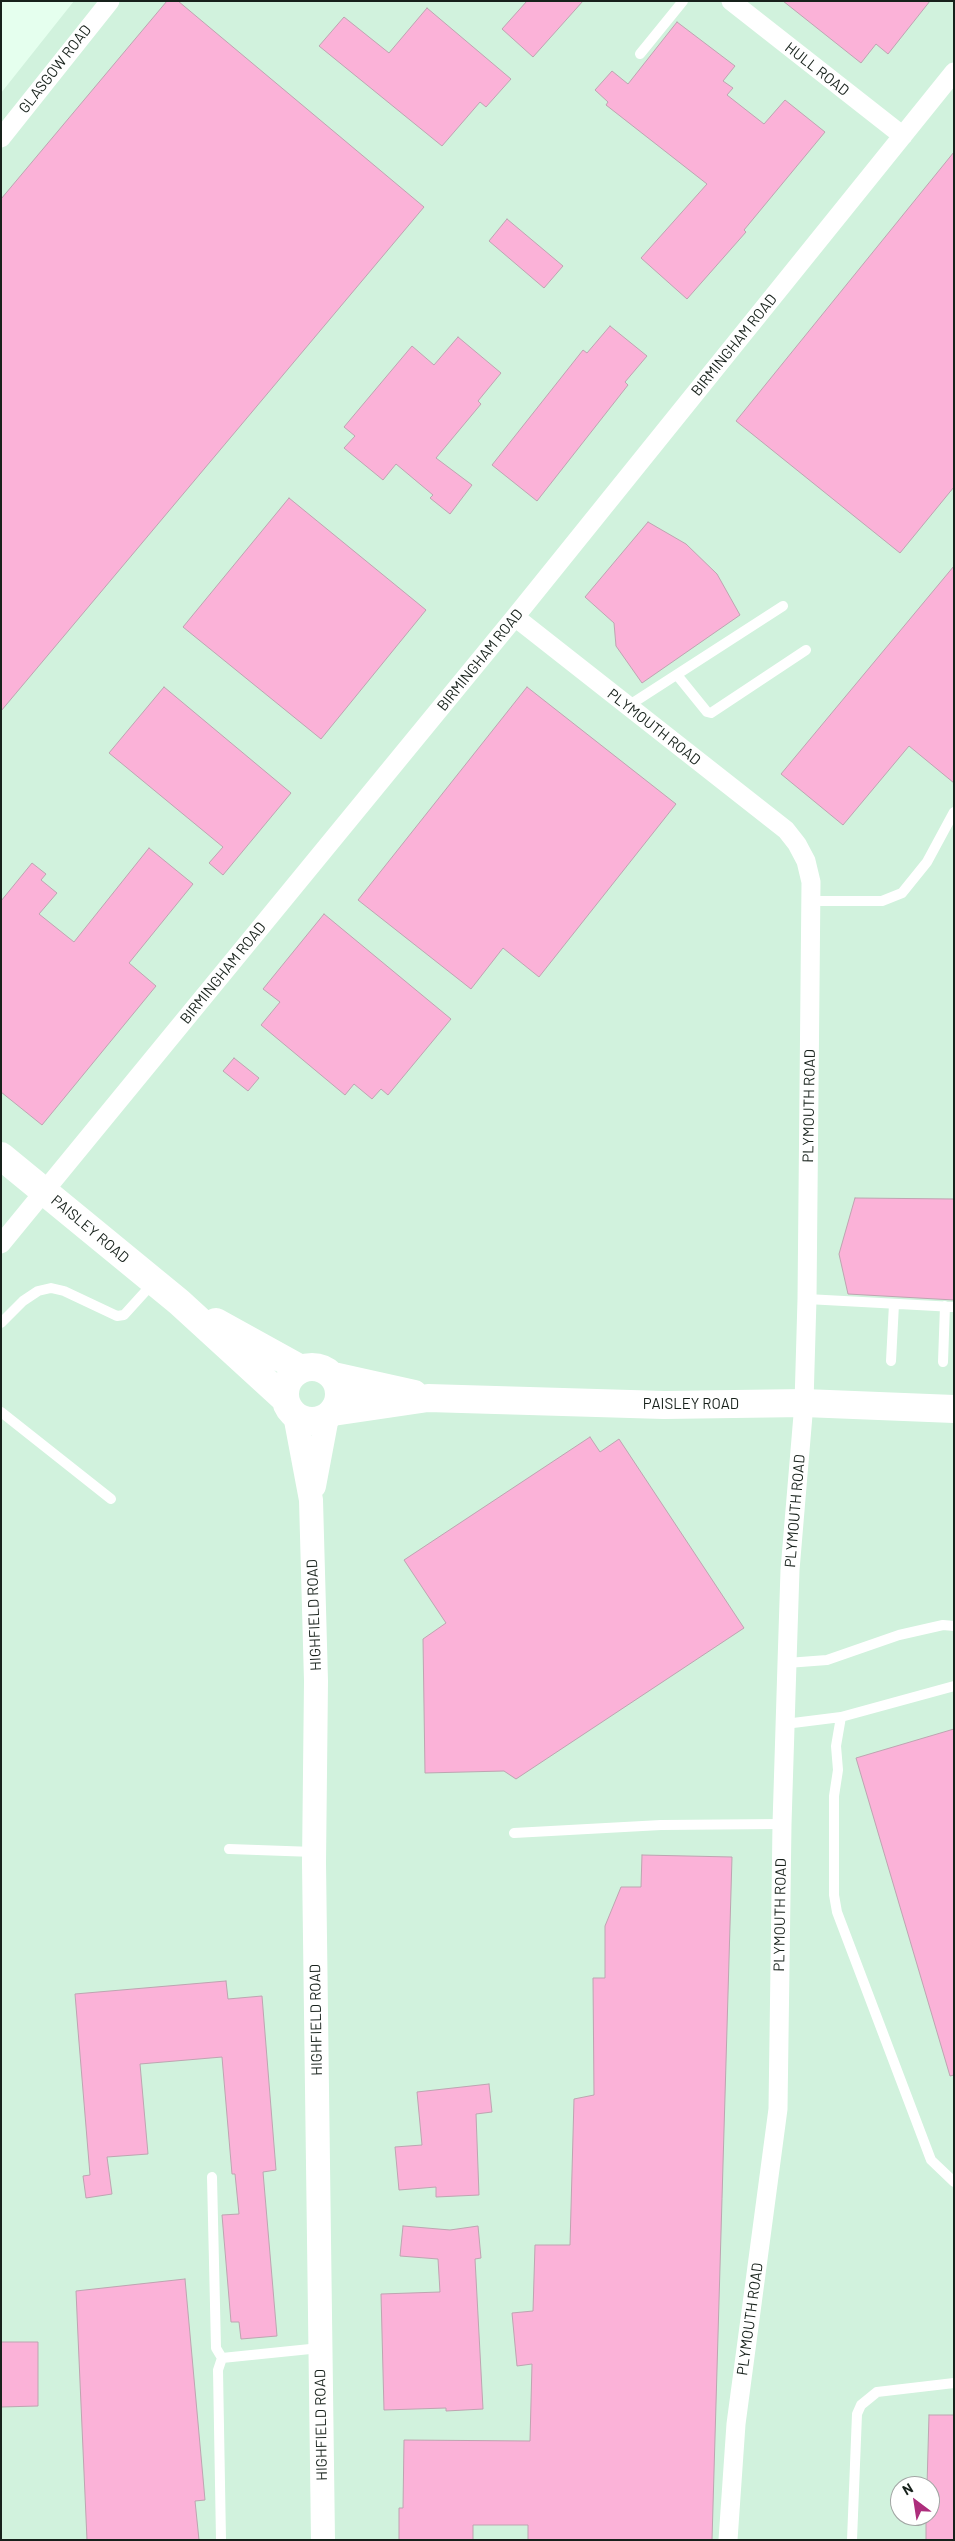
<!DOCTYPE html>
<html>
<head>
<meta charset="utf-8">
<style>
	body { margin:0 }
	#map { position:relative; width:955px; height:2541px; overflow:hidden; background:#e5ffee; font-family:Barlow,sans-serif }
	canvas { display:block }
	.frame { position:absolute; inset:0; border:2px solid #17211b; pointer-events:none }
	.north { position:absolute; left:890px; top:2476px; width:50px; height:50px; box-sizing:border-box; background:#fff; border:1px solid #a2a6a4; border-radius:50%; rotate:329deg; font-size:14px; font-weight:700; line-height:20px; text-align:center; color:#17211b }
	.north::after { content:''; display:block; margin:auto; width:18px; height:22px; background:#ad2e7c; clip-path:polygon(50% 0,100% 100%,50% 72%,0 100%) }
</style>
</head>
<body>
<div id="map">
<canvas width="955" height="2541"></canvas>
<div class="frame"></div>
<div class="north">N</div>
</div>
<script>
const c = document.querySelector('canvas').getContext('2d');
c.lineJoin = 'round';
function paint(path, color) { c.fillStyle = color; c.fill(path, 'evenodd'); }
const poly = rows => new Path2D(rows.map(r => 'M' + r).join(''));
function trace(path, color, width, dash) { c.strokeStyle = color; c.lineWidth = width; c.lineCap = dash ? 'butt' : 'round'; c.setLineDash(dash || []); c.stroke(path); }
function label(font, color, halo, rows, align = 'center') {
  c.font = font + ' Barlow,sans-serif'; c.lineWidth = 4; c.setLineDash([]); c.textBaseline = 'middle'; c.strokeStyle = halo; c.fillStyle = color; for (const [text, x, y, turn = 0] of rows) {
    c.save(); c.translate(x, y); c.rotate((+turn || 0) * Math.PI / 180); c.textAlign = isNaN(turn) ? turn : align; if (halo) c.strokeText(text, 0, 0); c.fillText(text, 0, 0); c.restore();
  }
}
paint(poly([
	[74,1,954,1,954,2540,1,2540,1,93],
	[900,2486,930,2486,930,2516,900,2516]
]), '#d1f2dd');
const building = poly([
	[167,1,178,1,424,207,1,711,1,199,167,1],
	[527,1,583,1,533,57,502,29,527,1],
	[783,1,930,1,888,54,876,44,861,63,783,1],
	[427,8,511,79,486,107,480,102,442,146,319,46,344,17,389,53,427,8],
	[677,22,735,66,723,81,733,88,727,95,764,124,785,100,825,132,744,230,746,232,687,299,641,258,707,184,606,105,608,102,595,90,612,71,628,84,677,22],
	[954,152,954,487,900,553,736,421,954,152],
	[507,219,563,266,544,288,489,241,507,219],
	[610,326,647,356,625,382,628,385,537,501,492,465,583,350,587,353,610,326],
	[458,337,501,373,478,401,481,404,436,458,472,485,450,514,430,498,433,495,396,464,383,480,344,448,355,436,344,427,412,346,434,365,458,337],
	[289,498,426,610,321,739,183,627,289,498],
	[648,522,686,544,717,574,740,615,642,683,616,646,614,623,585,597,648,522],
	[954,566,954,783,909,746,843,825,781,774,954,566],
	[164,687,291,793,223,875,209,863,223,847,109,753,164,687],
	[527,687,676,804,539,977,503,948,471,989,358,900,527,687],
	[149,848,193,884,129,963,156,986,42,1125,1,1092,1,901,32,863,46,874,41,880,57,893,39,914,74,942,149,848],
	[324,914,451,1019,388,1095,381,1089,372,1099,354,1084,345,1095,261,1025,280,1002,263,989,324,914],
	[234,1058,259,1078,248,1091,223,1071,234,1058],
	[855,1198,954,1199,954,1300,848,1294,839,1254,855,1198],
	[590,1437,600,1452,619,1439,744,1628,516,1779,504,1771,425,1773,423,1639,446,1623,404,1560,590,1437],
	[954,1729,954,2075,950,2076,856,1758,954,1729],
	[642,1855,732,1857,712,2540,528,2540,528,2525,473,2525,473,2540,399,2540,399,2508,403,2508,404,2440,530,2441,532,2364,517,2366,512,2313,533,2311,535,2245,570,2245,574,2099,594,2095,593,1978,605,1978,605,1926,621,1887,641,1887,642,1855],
	[226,1981,228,1999,262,1996,276,2170,263,2172,277,2336,241,2339,239,2322,231,2322,222,2215,239,2214,235,2174,232,2174,222,2057,140,2064,148,2154,107,2157,112,2194,86,2198,83,2176,90,2175,75,1994,226,1981],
	[489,2084,492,2112,476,2114,479,2195,436,2197,436,2187,399,2190,395,2147,422,2145,417,2092,489,2084],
	[403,2226,450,2230,478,2226,481,2258,475,2259,483,2409,446,2411,446,2408,384,2410,381,2294,440,2292,438,2259,400,2256,403,2226],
	[185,2279,205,2500,195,2501,199,2540,87,2540,76,2291,185,2279],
	[1,2342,38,2342,38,2406,1,2407,1,2342],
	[929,2415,954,2415,954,2540,926,2540,926,2516,930,2516,930,2486,927,2486,929,2415]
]);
paint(building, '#fbb2d8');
trace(building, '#bea5b1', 1);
trace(poly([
	[640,54,683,1],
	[677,675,707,712,711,713,806,650],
	[628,706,783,606],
	[811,901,882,901,902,893,927,862,954,812],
	[807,1299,954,1307],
	[1,1323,23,1301,38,1291,51,1288,64,1291,117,1316,124,1315,153,1283],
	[891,1361,894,1304],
	[943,1362,945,1306],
	[1,1412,111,1499],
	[787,1663,827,1660,899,1635,943,1625,954,1626],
	[841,1717,836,1746,838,1770,834,1796,834,1895,837,1912,931,2160,954,2182],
	[785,1724,841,1717,954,1686],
	[514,1833,661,1825,782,1824],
	[229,1849,314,1852],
	[212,2177,216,2348,222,2358],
	[221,2540,218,2370,222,2358,320,2348],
	[852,2540,857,2414,861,2405,877,2392,954,2383]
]), '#fff', 10);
trace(poly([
	[731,1,903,136],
	[1,138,110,1],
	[515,617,786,830,797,844,806,861,811,882,807,1299,804,1403,790,1570,787,1663,782,1824,778,2109,736,2424,728,2540],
	[1,1244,515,617,954,72]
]), '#fff', 19);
trace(poly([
	[295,1415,311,1500,316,1681,314,1863,323,2540],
	[314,1486,327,1417]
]), '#fff', 24);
trace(poly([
	[1,1156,179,1302,285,1399],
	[216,1322,301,1369],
	'285 1394a27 27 0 1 1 54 0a27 27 0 1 1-54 0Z',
	[333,1376,414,1394],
	[333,1412,428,1398,664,1405,804,1403,954,1409]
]), '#fff', 28);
label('15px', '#17211b', '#fff', [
	["GLASGOW ROAD",55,69,-52],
	["HULL ROAD",817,69,38],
	["BIRMINGHAM ROAD",734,345,-51],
	["BIRMINGHAM ROAD",480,660,-51],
	["PLYMOUTH ROAD",654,727,38],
	["BIRMINGHAM ROAD",223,973,-51],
	["PLYMOUTH ROAD",809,1106,-89],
	["PAISLEY ROAD",90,1229,40],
	["PAISLEY ROAD",691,1404],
	["PLYMOUTH ROAD",795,1511,-85],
	["HIGHFIELD ROAD",314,1615,-92],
	["PLYMOUTH ROAD",780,1915,-89],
	["HIGHFIELD ROAD",316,2020,-91],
	["PLYMOUTH ROAD",750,2319,-82],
	["HIGHFIELD ROAD",321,2425,-91]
]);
</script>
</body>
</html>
